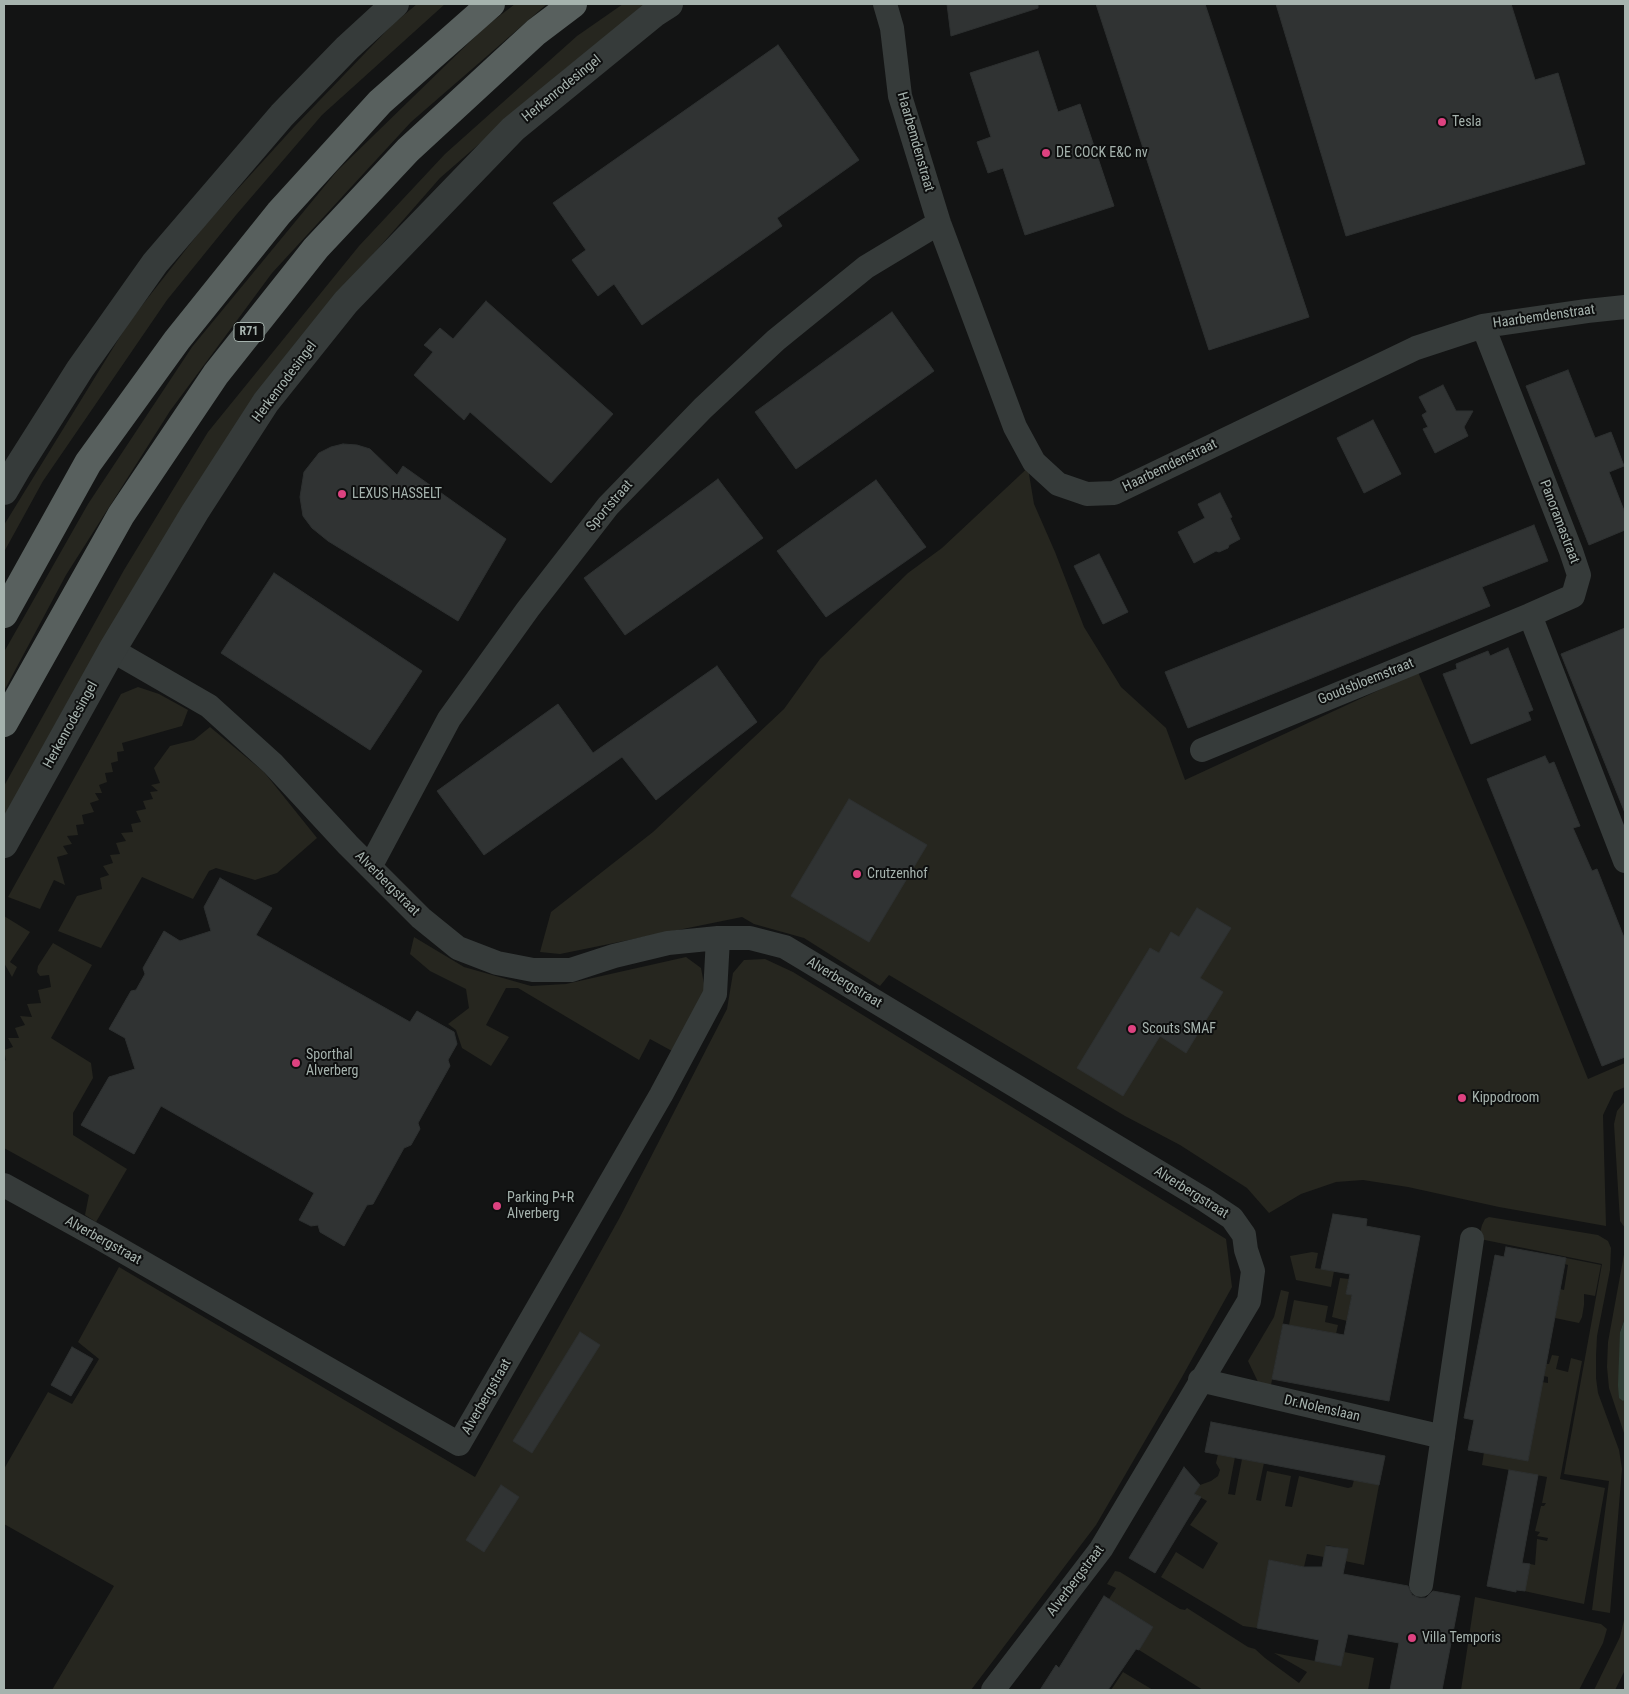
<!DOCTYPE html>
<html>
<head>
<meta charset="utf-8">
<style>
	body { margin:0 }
	#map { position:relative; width:1629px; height:1694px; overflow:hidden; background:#131414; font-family:"Roboto Condensed",sans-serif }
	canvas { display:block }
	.frame { position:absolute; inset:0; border:5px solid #a6b3ae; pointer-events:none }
</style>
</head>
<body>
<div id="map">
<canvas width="1629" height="1694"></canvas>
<div class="frame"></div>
</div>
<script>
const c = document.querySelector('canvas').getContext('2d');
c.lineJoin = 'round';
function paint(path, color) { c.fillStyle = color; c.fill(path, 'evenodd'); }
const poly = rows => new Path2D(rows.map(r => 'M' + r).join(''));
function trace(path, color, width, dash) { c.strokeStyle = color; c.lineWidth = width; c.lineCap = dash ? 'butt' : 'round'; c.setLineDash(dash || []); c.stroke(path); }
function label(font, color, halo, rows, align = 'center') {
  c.font = font + ' "Roboto Condensed",sans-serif'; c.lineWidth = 4; c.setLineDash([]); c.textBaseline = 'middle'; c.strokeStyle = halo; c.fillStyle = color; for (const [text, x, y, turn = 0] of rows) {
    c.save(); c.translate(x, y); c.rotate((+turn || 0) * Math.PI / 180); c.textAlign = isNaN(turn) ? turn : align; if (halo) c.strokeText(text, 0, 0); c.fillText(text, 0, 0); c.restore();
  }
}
paint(poly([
	[417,4,445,4,322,115,236,215,167,300,43,481,4,552,4,525,129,322,205,225,294,127,392,25],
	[515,4,547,4,411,122,272,273,170,411,66,575,4,691,4,652,88,504,192,347,337,171,485,27],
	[623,4,648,4,564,70,440,178,340,292,4,817,4,786,124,570,208,432,359,246,445,154,577,36],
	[1034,462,1029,474,1034,504,1055,552,1084,627,1121,687,1166,728,1185,780,1418,672,1528,930,1588,1079,1625,1063,1625,1087,1614,1092,1603,1115,1606,1226,1499,1207,1408,1187,1363,1180,1336,1182,1301,1194,1269,1213,1247,1188,1180,1145,1125,1116,889,975,880,986,804,938,754,924,742,917,560,954,540,952,551,912,653,832,784,709,820,659,908,573,942,548],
	[138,687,159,694,188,710,182,726,122,743,124,751,117,752,118,761,111,763,113,772,105,773,107,782,99,785,102,793,95,793,99,800,90,803,94,812,82,815,84,824,76,825,78,835,67,836,72,844,63,846,68,854,57,857,65,885,54,880,40,909,8,897,121,694],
	[210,727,264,772,317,838,277,873,255,880,216,868,209,871,193,899,142,877,101,948,58,931,77,896,102,889,100,878,109,875,103,866,113,863,110,855,120,854,116,843,126,841,121,833,133,832,131,824,141,822,136,811,146,809,143,801,153,799,150,792,158,791,151,785,160,783,154,768,170,746,194,740],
	[4,916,30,932,10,962,17,967,12,977,4,963],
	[414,937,464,967,531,986,566,984,686,957,701,968,705,989,672,1051,650,1039,639,1060,518,988,506,988,486,1025,509,1037,491,1066,462,1048,456,1030,448,1024,469,1008,466,989,430,971,410,954],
	[53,943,92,965,51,1038,91,1063,93,1078,73,1113,73,1135,127,1169,96,1222,85,1215,89,1195,4,1148,4,1061,6,1060,4,1050,13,1047,8,1038,19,1038,15,1028,25,1025,20,1016,32,1017,27,1004,41,1003,38,990,51,987,49,975,40,976,37,972,38,966],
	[765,959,793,972,1226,1239,1232,1287,1182,1377,1096,1525,971,1690,52,1690,114,1586,4,1524,4,1469,48,1392,72,1404,99,1359,78,1342,119,1267,475,1477,620,1217,727,1009,733,973,744,960],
	[1625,1101,1625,1228,1620,1221,1614,1124,1617,1111],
	[1489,1217,1598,1235,1608,1241,1611,1248,1610,1270,1597,1336,1596,1356,1596,1378,1598,1393,1619,1450,1622,1469,1610,1613,1592,1610,1609,1481,1564,1474,1602,1264,1480,1239,1480,1233,1482,1225,1485,1219],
	[1625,1249,1625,1318,1620,1332,1623,1401,1625,1400,1625,1436,1609,1388,1607,1367,1608,1342],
	[1312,1252,1318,1253,1315,1268,1334,1271,1331,1287,1296,1280,1290,1256],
	[1566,1258,1601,1265,1595,1296,1584,1294,1584,1305,1582,1317,1579,1323,1555,1318,1560,1289,1564,1290,1568,1265,1565,1264],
	[1340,1278,1349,1279,1346,1294,1352,1295,1347,1321,1332,1317],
	[1281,1290,1289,1292,1271,1385,1258,1382,1248,1361,1274,1317],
	[1294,1300,1328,1306,1325,1322,1338,1325,1336,1334,1289,1325],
	[1552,1355,1559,1356,1556,1369,1568,1372,1571,1358,1582,1361,1560,1479,1605,1488,1584,1604,1524,1591,1530,1564,1535,1565,1537,1539,1547,1541,1548,1538,1537,1536,1540,1532,1535,1531,1541,1506,1544,1506,1546,1503,1542,1503,1547,1477,1482,1465,1484,1452,1528,1461,1542,1382,1548,1383,1548,1377,1544,1376,1546,1364,1549,1364],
	[1218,1454,1235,1457,1228,1494,1235,1495,1242,1459,1264,1463,1256,1500,1261,1501,1267,1471,1291,1476,1285,1506,1292,1507,1299,1476,1348,1488,1352,1487,1354,1480,1379,1485,1364,1565,1345,1561,1347,1549,1326,1545,1324,1557,1307,1554,1304,1567,1269,1560,1257,1628,1243,1626,1161,1577,1176,1552,1203,1569,1218,1543,1190,1525,1207,1501,1194,1494,1200,1485,1211,1481,1218,1476,1220,1470,1216,1463],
	[1115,1571,1120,1572,1180,1609,1185,1610,1187,1608,1248,1647,1255,1649,1265,1658,1299,1683,1307,1672,1274,1653,1341,1666,1344,1652,1374,1658,1368,1690,1203,1690,1139,1650,1153,1627,1109,1599,1116,1588,1107,1584],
	[1475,1597,1601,1624,1607,1629,1603,1643,1579,1690,1461,1690],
	[1625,1600,1625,1670,1615,1690,1594,1690,1620,1637,1624,1620],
	[1123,1672,1153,1690,1111,1690]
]), '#26261f');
paint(poly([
	[1625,1318,1625,1400,1623,1401,1619,1398,1618,1385,1620,1332]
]), '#2f3d35');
const building = poly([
	[947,4,1038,4,1038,8,951,36,947,4],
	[1096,4,1205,4,1309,317,1209,350,1096,4],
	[1276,4,1511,4,1535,80,1558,73,1585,164,1346,236,1276,4],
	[778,45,859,160,777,218,782,226,642,325,614,284,598,296,572,260,586,250,553,203,778,45],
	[1038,51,1058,112,1080,104,1114,206,1025,235,1003,168,988,173,977,142,991,137,970,73,1038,51],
	[486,301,613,414,551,483,470,412,464,420,414,375,433,352,424,345,440,328,453,339,486,301],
	[892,312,934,371,796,469,755,412,892,312],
	[1568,370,1595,438,1611,432,1624,466,1609,472,1625,513,1625,530,1589,545,1526,386,1568,370],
	[1443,385,1456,411,1473,411,1464,427,1468,436,1435,453,1423,429,1428,427,1422,415,1427,412,1419,397,1443,385],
	[1373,420,1401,474,1364,493,1337,438,1373,420],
	[343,444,357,445,370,449,397,475,403,466,506,539,458,621,328,541,312,528,303,516,300,497,304,472,319,453,331,447,343,444],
	[718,479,763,538,625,635,584,578,718,479],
	[876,480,926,547,826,617,777,551,876,480],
	[1220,493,1232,517,1230,518,1240,539,1229,545,1228,548,1219,552,1216,551,1194,563,1178,532,1205,518,1198,504,1220,493],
	[1534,525,1548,561,1482,587,1490,606,1188,728,1165,672,1534,525],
	[1099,554,1128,612,1103,624,1074,566,1099,554],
	[274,573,422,671,370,750,221,653,274,573],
	[1625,628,1625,813,1561,654,1625,628],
	[1508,648,1533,710,1528,712,1531,720,1471,744,1443,674,1457,669,1456,664,1488,651,1490,656,1508,648],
	[717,666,757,722,656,800,622,757,484,855,437,791,558,704,593,753,717,666],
	[1545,756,1549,764,1554,762,1580,826,1573,828,1592,871,1597,869,1625,940,1625,1057,1602,1066,1487,779,1545,756],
	[849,799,927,845,869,942,791,896,849,799],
	[220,878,272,908,256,935,410,1022,417,1011,454,1032,457,1044,448,1060,450,1066,418,1123,420,1129,411,1145,404,1148,373,1204,367,1205,344,1246,320,1232,318,1225,311,1226,299,1220,314,1193,161,1106,134,1154,81,1125,109,1077,135,1069,125,1038,109,1029,131,991,136,990,145,974,143,968,164,931,180,941,211,931,204,907,220,878],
	[1197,908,1231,928,1200,978,1223,992,1186,1053,1160,1036,1123,1096,1077,1068,1150,948,1159,953,1171,932,1179,937,1197,908],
	[1333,1214,1367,1219,1366,1226,1420,1236,1389,1401,1272,1379,1283,1324,1344,1335,1352,1295,1346,1294,1350,1274,1321,1269,1333,1214],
	[1506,1247,1566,1258,1528,1461,1468,1450,1474,1420,1464,1418,1495,1255,1504,1257,1506,1247],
	[580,1332,600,1345,532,1453,513,1441,580,1332],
	[72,1347,93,1359,71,1396,51,1385,72,1347],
	[1211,1422,1385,1456,1379,1485,1205,1452,1211,1422],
	[1184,1467,1200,1485,1194,1494,1201,1497,1155,1573,1129,1558,1184,1467],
	[1509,1470,1538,1475,1522,1563,1530,1564,1525,1591,1516,1590,1516,1592,1487,1586,1509,1470],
	[501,1485,519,1497,484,1552,466,1540,501,1485],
	[1326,1546,1348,1549,1343,1574,1408,1586,1412,1595,1419,1598,1426,1598,1433,1591,1460,1596,1442,1690,1390,1690,1399,1643,1348,1634,1341,1666,1315,1661,1319,1640,1257,1628,1269,1560,1304,1567,1322,1567,1326,1546],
	[1104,1596,1153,1627,1139,1650,1136,1649,1108,1690,1040,1690,1056,1665,1059,1668,1104,1596]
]);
paint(building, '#303333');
trace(building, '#2d3030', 1);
trace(poly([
	[885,4,892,28,900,96,939,223,1015,427,1034,462,1058,484,1087,494,1114,493,1416,348,1483,326,1587,311,1625,307],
	[1483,326,1571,551,1579,575,1573,596,1530,615,1625,861],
	[112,650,209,706,273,764,348,845,421,918,458,948,497,963,533,970,571,970,614,956,668,943,718,938,750,938,785,947,1205,1200,1232,1218,1244,1235,1246,1250,1253,1271,1249,1301,1101,1549,993,1690],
	[1202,750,1530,615],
	[370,867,449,719,528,609,608,506,703,408,776,340,866,267,939,223],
	[4,1185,100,1238,459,1444,661,1095,715,994,718,938],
	[1200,1380,1443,1437],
	[1421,1585,1472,1239]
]), '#363b3a', 24);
trace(poly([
	[4,491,18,467,80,369,155,263,282,115,347,48,395,4],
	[4,844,112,650,195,512,266,402,346,302,513,129,655,13,669,4]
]), '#363b3a', 28);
trace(poly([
	[4,614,88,463,177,340,279,213,380,102,491,4],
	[4,723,121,515,216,374,316,248,408,150,536,32,573,4]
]), '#58605e', 28);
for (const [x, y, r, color] of [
	[1442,122,5,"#dd4280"],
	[1046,153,5,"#dd4280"],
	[342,494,5,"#dd4280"],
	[857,874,5,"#dd4280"],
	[1132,1029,5,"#dd4280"],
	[296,1063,5,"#dd4280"],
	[1462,1098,5,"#dd4280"],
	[497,1206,5,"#dd4280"],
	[1412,1638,5,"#dd4280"]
]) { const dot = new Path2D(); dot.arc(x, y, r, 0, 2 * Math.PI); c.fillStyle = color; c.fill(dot); trace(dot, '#0e0f0f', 2); }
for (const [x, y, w] of [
	[249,332,30]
]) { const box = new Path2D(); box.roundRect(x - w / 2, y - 9.5, w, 19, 4); c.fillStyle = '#0e0f0f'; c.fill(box); trace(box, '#a6b3ae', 1); }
label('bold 12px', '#a6b3ae', null, [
	["R71",249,332]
]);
label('14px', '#a6b3ae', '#0e0f0f', [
	["Herkenrodesingel",562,89,-39],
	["Haarbemdenstraat",915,142,74],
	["Haarbemdenstraat",1544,317,-8],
	["Herkenrodesingel",285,382,-53],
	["Haarbemdenstraat",1170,466,-26],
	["Sportstraat",610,506,-49],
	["Panoramastraat",1559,522,69],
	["Goudsbloemstraat",1366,682,-22],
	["Herkenrodesingel",71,725,-61],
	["Alverbergstraat",387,884,45],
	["Alverbergstraat",844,983,31],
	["Alverbergstraat",1191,1193,32],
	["Alverbergstraat",103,1241,29],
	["Alverbergstraat",487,1397,-60],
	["Dr.Nolenslaan",1322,1409,13],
	["Alverbergstraat",1076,1581,-53]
]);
label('14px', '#a6b3ae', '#0e0f0f', [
	["Tesla",1452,122],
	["DE COCK E&C nv",1056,153],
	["LEXUS HASSELT",352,494],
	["Crutzenhof",867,874],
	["Scouts SMAF",1142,1029],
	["Sporthal",306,1055],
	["Alverberg",306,1071],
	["Kippodroom",1472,1098],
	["Parking P+R",507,1198],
	["Alverberg",507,1214],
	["Villa Temporis",1422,1638]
], 'left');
</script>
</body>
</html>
